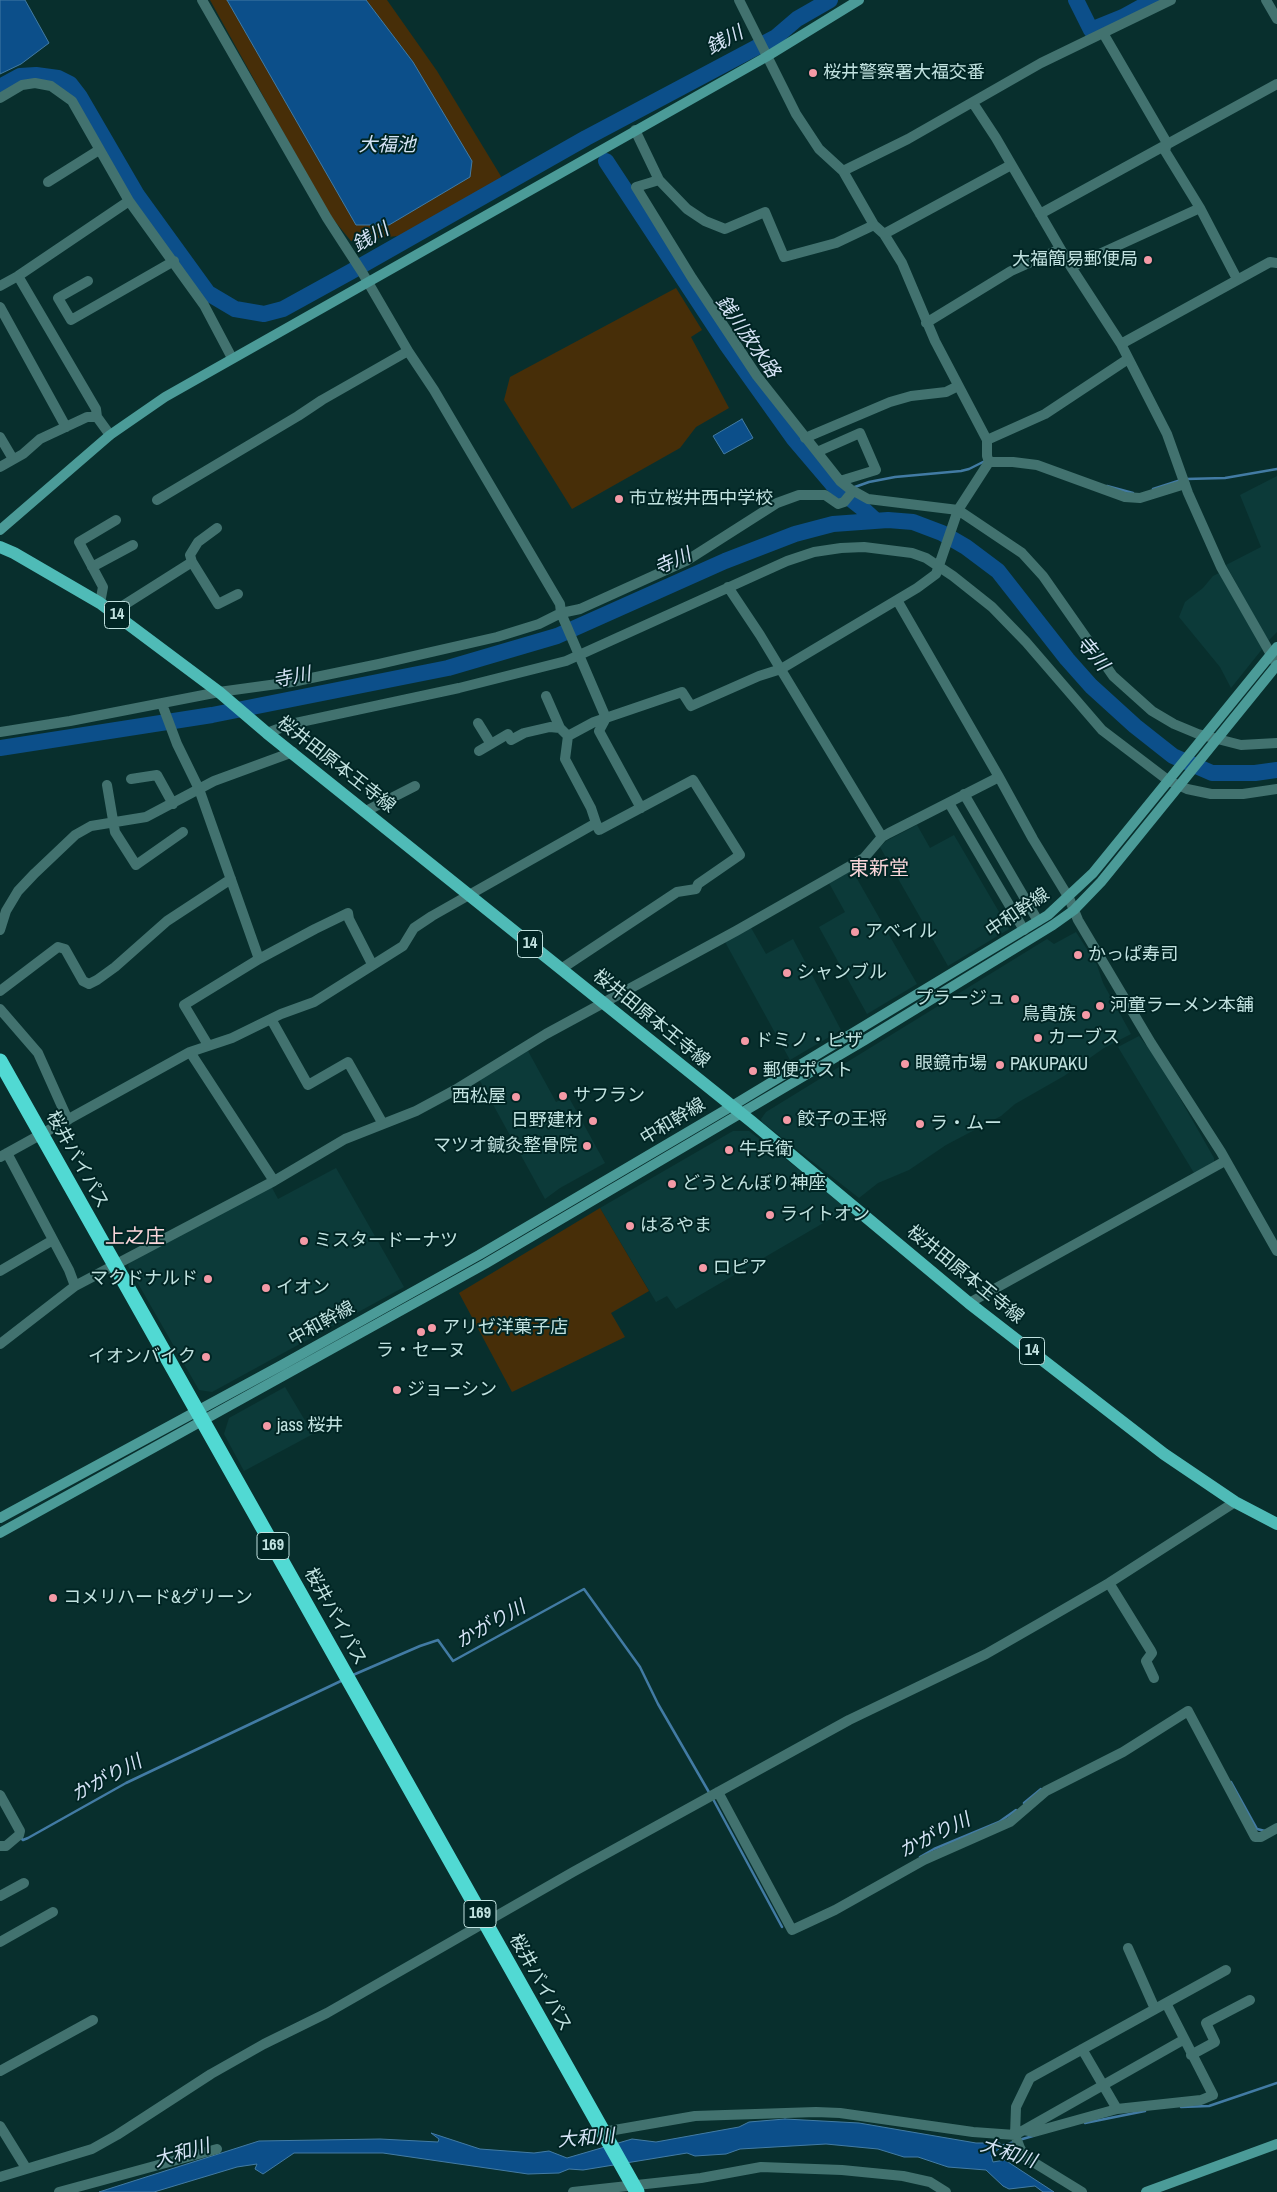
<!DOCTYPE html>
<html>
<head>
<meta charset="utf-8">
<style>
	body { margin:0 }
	canvas { display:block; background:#082f2d }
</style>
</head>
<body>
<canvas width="1277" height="2192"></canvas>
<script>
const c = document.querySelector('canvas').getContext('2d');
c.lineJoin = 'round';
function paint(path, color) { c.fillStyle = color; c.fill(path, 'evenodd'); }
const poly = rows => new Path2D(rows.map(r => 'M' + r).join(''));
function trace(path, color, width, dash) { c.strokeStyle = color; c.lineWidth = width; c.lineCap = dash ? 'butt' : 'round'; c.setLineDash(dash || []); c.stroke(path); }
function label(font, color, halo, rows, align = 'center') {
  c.font = font + ' "Archivo Narrow","Noto Sans JP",sans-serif'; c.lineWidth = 4; c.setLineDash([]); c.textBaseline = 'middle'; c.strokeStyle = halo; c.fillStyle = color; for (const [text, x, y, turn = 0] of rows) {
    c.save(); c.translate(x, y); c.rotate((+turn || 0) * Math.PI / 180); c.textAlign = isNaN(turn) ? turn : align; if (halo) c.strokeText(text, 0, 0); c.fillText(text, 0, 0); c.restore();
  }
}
paint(poly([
	[1277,476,1277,632,1268,641,1226,565,1261,547,1240,495],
	[1219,573,1263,648,1231,688,1220,667,1179,617,1185,602,1203,588,1213,576],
	[917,825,930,848,954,835,1009,929,948,966,880,847,886,841],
	[852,870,917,984,867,1014,819,927,845,912,829,883],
	[750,926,766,954,793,939,841,1030,790,1060,724,940],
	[1076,932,1097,965,1103,983,1131,1034,1104,1048,1064,1076,1015,1104,1001,1116,946,1145,909,1170,878,1183,859,1198,762,1122,761,1119,766,1112,1047,939,1054,944],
	[1139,1036,1158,1060,1214,1158,1214,1162,1194,1173,1118,1047],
	[528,1051,556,1102,568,1096,605,1163,560,1188,545,1199,479,1079],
	[733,1131,749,1131,849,1208,676,1309,667,1296,656,1302,600,1208],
	[336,1168,404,1287,212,1392,199,1390,128,1266,130,1261,271,1186,278,1199],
	[285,1387,313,1434,244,1471,224,1434,229,1418]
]), '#0c3a39');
paint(poly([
	[210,0,227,0,341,197,341,202,413,62,366,0,387,0,437,71,502,178,407,235,351,241,328,213],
	[676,288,702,330,691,337,729,408,696,427,680,448,572,509,504,400,510,377],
	[600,1208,649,1291,611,1313,625,1337,512,1392,459,1293]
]), '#472e08');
const water = poly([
	[0,0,25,0,49,43,21,64,0,74,0,0],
	[227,0,366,0,413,62,472,161,470,177,389,225,356,225,227,0],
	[742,419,753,438,724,454,713,436,742,419],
	[785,2119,859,2123,976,2143,1000,2143,999,2149,991,2155,993,2162,1005,2160,1054,2192,1043,2192,1035,2186,1009,2189,1003,2186,986,2170,948,2167,918,2157,904,2157,878,2149,826,2144,740,2149,726,2154,695,2156,687,2153,583,2170,569,2169,559,2173,528,2174,383,2153,294,2153,263,2174,255,2169,257,2164,237,2167,154,2192,99,2192,259,2141,380,2139,438,2142,439,2139,431,2133,480,2149,534,2153,549,2151,567,2158,632,2139,656,2142,739,2127,749,2122,785,2119]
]);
paint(water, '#0c4f8a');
trace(water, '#427ba4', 1);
trace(poly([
	[1186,479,1225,478,1277,469],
	[1107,486,1133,493],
	[852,488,869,482,895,477,961,471,969,469,985,461],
	[1153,489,1181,480],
	[353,1675,420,1646,438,1640,453,1661,584,1589,640,1667,658,1704,710,1794],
	[1231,1782,1257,1829,1265,1831],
	[713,1799,782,1927],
	[1024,1803,1041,1789],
	[20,1837,23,1840,28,1838,126,1783,343,1680],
	[920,1857,934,1849,999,1822,1016,1810],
	[1181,2107,1209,2106,1277,2083],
	[1085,2123,1145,2111],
	[1019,2140,1033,2136],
	[998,2147,1014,2142]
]), '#427ba4', 2.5);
trace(poly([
	[1076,0,1091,30,1123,17,1154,0],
	[0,87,20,76,36,75,58,78,70,84,80,97,137,195,208,293,235,309,264,314,283,309,352,271,586,138,776,37,797,19,830,0],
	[606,161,727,345,794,439,834,486,862,508,875,520],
	[0,748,212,715,448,668,557,636,725,561,795,534,833,524,888,520,913,522,942,533,966,547,998,571,1067,659,1091,686,1135,726,1173,756,1212,773,1255,773,1277,770]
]), '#0c4f8a', 16);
trace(poly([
	[202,0,327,218,362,272,408,351,434,390,560,604,561,613,606,718,599,731,641,808],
	[739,0,796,114,819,149,843,171,874,225,884,234,902,263,935,341,987,440,987,456,989,462],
	[1266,0,1277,19],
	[1103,33,1167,143,1165,151,1200,208,1237,279],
	[0,98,22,85,35,83,51,86,72,101,129,201,18,276,0,286],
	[973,103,996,138,1071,267,1121,344,1167,434,1188,493,1221,567,1277,665],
	[635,130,659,180,636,187,692,278,757,376,840,481,850,489,868,499,958,510,1022,553,1043,576,1113,676,1152,711,1174,724,1198,734,1241,745,1277,743],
	[843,171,908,139,1041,63,1171,0],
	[659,180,687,209,705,221,725,229,765,212,784,257,836,243,874,225],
	[48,182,99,150],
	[129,201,204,305,232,358],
	[1040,214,1277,84],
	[884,234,1011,165],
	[1071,267,1200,208],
	[18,276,96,409,97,417],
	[88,281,58,298,71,320,174,261],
	[0,307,66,427],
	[926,323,1011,271,1060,249],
	[1121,344,1270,262,1277,263],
	[0,437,13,459],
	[805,438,890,402,911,396,946,392,958,386],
	[987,440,1045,414,1128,359],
	[817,452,860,433,876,470,840,481],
	[989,462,1013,462,1037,465,1125,497,1140,498,1185,484],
	[0,467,23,454,40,439,87,417,97,417,110,435],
	[157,500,298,416,322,400,408,351],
	[192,562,190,555,198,542,217,528],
	[92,567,133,545],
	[728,587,760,635,882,837],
	[897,600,999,777,1033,839,1069,898,1078,920,1151,1043,1221,1152,1277,1251],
	[100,603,103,587,79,542,116,520],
	[113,612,192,562,218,604,238,594],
	[546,696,560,728],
	[162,704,177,744,199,789,259,959],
	[478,723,491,744],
	[0,732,70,721,219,692,292,682,379,664,497,637,539,624,561,613,580,609,686,561,777,503,799,495,825,495,838,504,844,502,853,491],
	[267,733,291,724,459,688,566,661,787,561,814,552,841,548,864,547,912,553,926,558,953,576,992,607,1026,642,1102,730,1169,781,1187,789,1211,794,1243,794,1277,789],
	[568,736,594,722,682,692,691,706,759,676,781,669,917,588,936,574,958,510,989,462],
	[568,736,565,759,591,808,596,823],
	[479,751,508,734,511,740,524,733,550,727,560,728,568,736],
	[131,779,157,775,173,804],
	[107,785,115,832,136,865,183,832],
	[964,794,1038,921],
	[949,803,1024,930],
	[366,811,415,786],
	[0,930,6,911,18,891,35,873,75,835,91,826,146,817,214,781,293,752],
	[0,991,58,947,65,949,83,981,89,984,97,980,115,967,167,921,231,879],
	[0,1009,38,1053,68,1120],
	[271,1019,308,1085,348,1062,383,1124],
	[208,1045,184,1005,259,959,315,929,348,913,349,919,372,964],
	[190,1052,274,1181],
	[7,1153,69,1270,75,1286],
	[0,1157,190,1052,232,1038,281,1014,314,1002,403,946,414,928,432,916,596,823,599,830,693,780,740,855,698,884,696,889,677,892,561,969],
	[0,1271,53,1240],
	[969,1303,1225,1161],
	[0,1344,75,1286,274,1181,345,1139,416,1111,455,1090,546,1034,736,931,864,858,882,837,889,833,999,777],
	[1109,1583,1151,1651,1152,1653,1146,1661,1154,1678],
	[718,1792,792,1930,835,1910,924,1860,1010,1822,1046,1791,1123,1752,1188,1711,1255,1837,1261,1837,1277,1828],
	[0,1795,20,1831,19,1835,6,1846,0,1846],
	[0,1896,24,1883],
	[0,1942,53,1912],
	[1128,1948,1155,2009],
	[1082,2049,1117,2109],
	[1191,2055,1215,2042,1206,2023,1250,2000],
	[0,2071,93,2020],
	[0,2126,26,2168],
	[1024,2130,1034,2132,1117,2109,1201,2100,1213,2095,1166,2003],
	[603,2132,695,2116,816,2112,840,2113,973,2132,1015,2135,1183,2040],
	[0,2177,92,2149,117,2135,211,2074,264,2044,327,2013,573,1872,849,1720,986,1654,1040,1623,1109,1583,1235,1502],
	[59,2192,217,2149],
	[573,2192,701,2178,761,2167,842,2170,903,2176,930,2182,946,2192],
	[1082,2192,1025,2157,1020,2148,1015,2135,1016,2107,1030,2078,1226,1970]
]), '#42726f', 10);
trace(poly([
	[0,530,110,435,165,397,766,57,859,0],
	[0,1518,282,1365,479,1255,732,1106,1048,915,1093,873,1277,647],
	[0,1533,485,1264,865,1040,1053,925,1074,910,1101,882,1277,665],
	[1146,2192,1277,2144]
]), '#4b9b98', 10);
trace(poly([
	[0,547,14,553,100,603,219,692,267,733,752,1122,969,1303,1164,1454,1235,1502,1277,1524]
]), '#4fbbb7', 12);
trace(poly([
	[0,1061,637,2192]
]), '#51d9d3', 15);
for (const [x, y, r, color] of [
	[813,73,5,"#f49aa6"],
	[1148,260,5,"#f49aa6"],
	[619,499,5,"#f49aa6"],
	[855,932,5,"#f49aa6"],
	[1078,955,5,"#f49aa6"],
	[787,973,5,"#f49aa6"],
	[1015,999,5,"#f49aa6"],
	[1100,1006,5,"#f49aa6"],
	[1086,1015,5,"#f49aa6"],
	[1038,1038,5,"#f49aa6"],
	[745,1041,5,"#f49aa6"],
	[905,1064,5,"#f49aa6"],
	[1000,1065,5,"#f49aa6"],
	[753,1071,5,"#f49aa6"],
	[563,1096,5,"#f49aa6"],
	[516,1097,5,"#f49aa6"],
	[787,1120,5,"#f49aa6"],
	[593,1121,5,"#f49aa6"],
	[920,1124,5,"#f49aa6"],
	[587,1146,5,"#f49aa6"],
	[729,1150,5,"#f49aa6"],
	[672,1184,5,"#f49aa6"],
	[770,1215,5,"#f49aa6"],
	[630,1226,5,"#f49aa6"],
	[304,1241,5,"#f49aa6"],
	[703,1268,5,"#f49aa6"],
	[208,1279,5,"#f49aa6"],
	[266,1288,5,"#f49aa6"],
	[432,1328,5,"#f49aa6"],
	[421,1332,5,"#f49aa6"],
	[206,1357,5,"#f49aa6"],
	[397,1390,5,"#f49aa6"],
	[267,1426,5,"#f49aa6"],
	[53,1598,5,"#f49aa6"]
]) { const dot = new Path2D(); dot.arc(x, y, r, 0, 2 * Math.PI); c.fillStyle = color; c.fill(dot); trace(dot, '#002524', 2); }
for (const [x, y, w] of [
	[117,615,25],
	[530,944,25],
	[1032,1351,25],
	[273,1546,32],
	[480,1914,32]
]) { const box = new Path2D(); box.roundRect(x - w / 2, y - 13.5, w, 27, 4); c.fillStyle = '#002524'; c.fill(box); trace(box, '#c1e2e0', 1); }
label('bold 16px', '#c1e2e0', null, [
	["14",117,615],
	["14",530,944],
	["14",1032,1351],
	["169",273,1546],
	["169",480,1914]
]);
label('18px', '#c1e2e0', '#002524', [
	["桜井警察署大福交番",823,73],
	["大福簡易郵便局",1138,260,"right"],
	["市立桜井西中学校",629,499],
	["アベイル",865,932],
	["かっぱ寿司",1088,955],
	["シャンブル",797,973],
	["プラージュ",1005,999,"right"],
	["河童ラーメン本舗",1110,1006],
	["鳥貴族",1076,1015,"right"],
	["カーブス",1048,1038],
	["ドミノ・ピザ",755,1041],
	["眼鏡市場",915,1064],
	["PAKUPAKU",1010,1065],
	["郵便ポスト",763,1071],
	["サフラン",573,1096],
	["西松屋",506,1097,"right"],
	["餃子の王将",797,1120],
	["日野建材",583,1121,"right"],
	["ラ・ムー",930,1124],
	["マツオ鍼灸整骨院",577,1146,"right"],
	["牛兵衛",739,1150],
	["どうとんぼり神座",682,1184],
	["ライトオン",780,1215],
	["はるやま",640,1226],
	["ミスタードーナツ",314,1241],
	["ロピア",713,1268],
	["マクドナルド",198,1279,"right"],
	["イオン",276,1288],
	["アリゼ洋菓子店",442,1328],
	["ラ・セーヌ",421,1351,"center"],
	["イオンバイク",196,1357,"right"],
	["ジョーシン",407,1390],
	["jass 桜井",277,1426],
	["コメリハード&グリーン",63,1598]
], 'left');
label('18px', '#c1e2e0', '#002524', [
	["桜井田原本王寺線",336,765,38],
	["中和幹線",1018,913,-34],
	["桜井田原本王寺線",651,1019,39],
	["中和幹線",673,1122,-31],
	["桜井バイパス",77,1160,61],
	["桜井田原本王寺線",965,1275,39],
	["中和幹線",322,1324,-29],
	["桜井バイパス",335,1617,61],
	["桜井バイパス",540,1983,61]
]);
label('italic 19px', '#d5e4f6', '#002524', [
	["銭川",725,41,-28],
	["大福池",387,146],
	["銭川",371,238,-30],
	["銭川放水路",747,337,55],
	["寺川",673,562,-24],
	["寺川",1092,654,50],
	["寺川",292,678,-11],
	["かがり川",491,1625,-29],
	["かがり川",107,1779,-28],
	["かがり川",935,1836,-26],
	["大和川",586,2139,-5],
	["大和川",182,2154,-16],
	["大和川",1008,2154,18]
]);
label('20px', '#fad6da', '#002524', [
	["東新堂",879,870],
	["上之庄",135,1238]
]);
</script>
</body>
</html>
